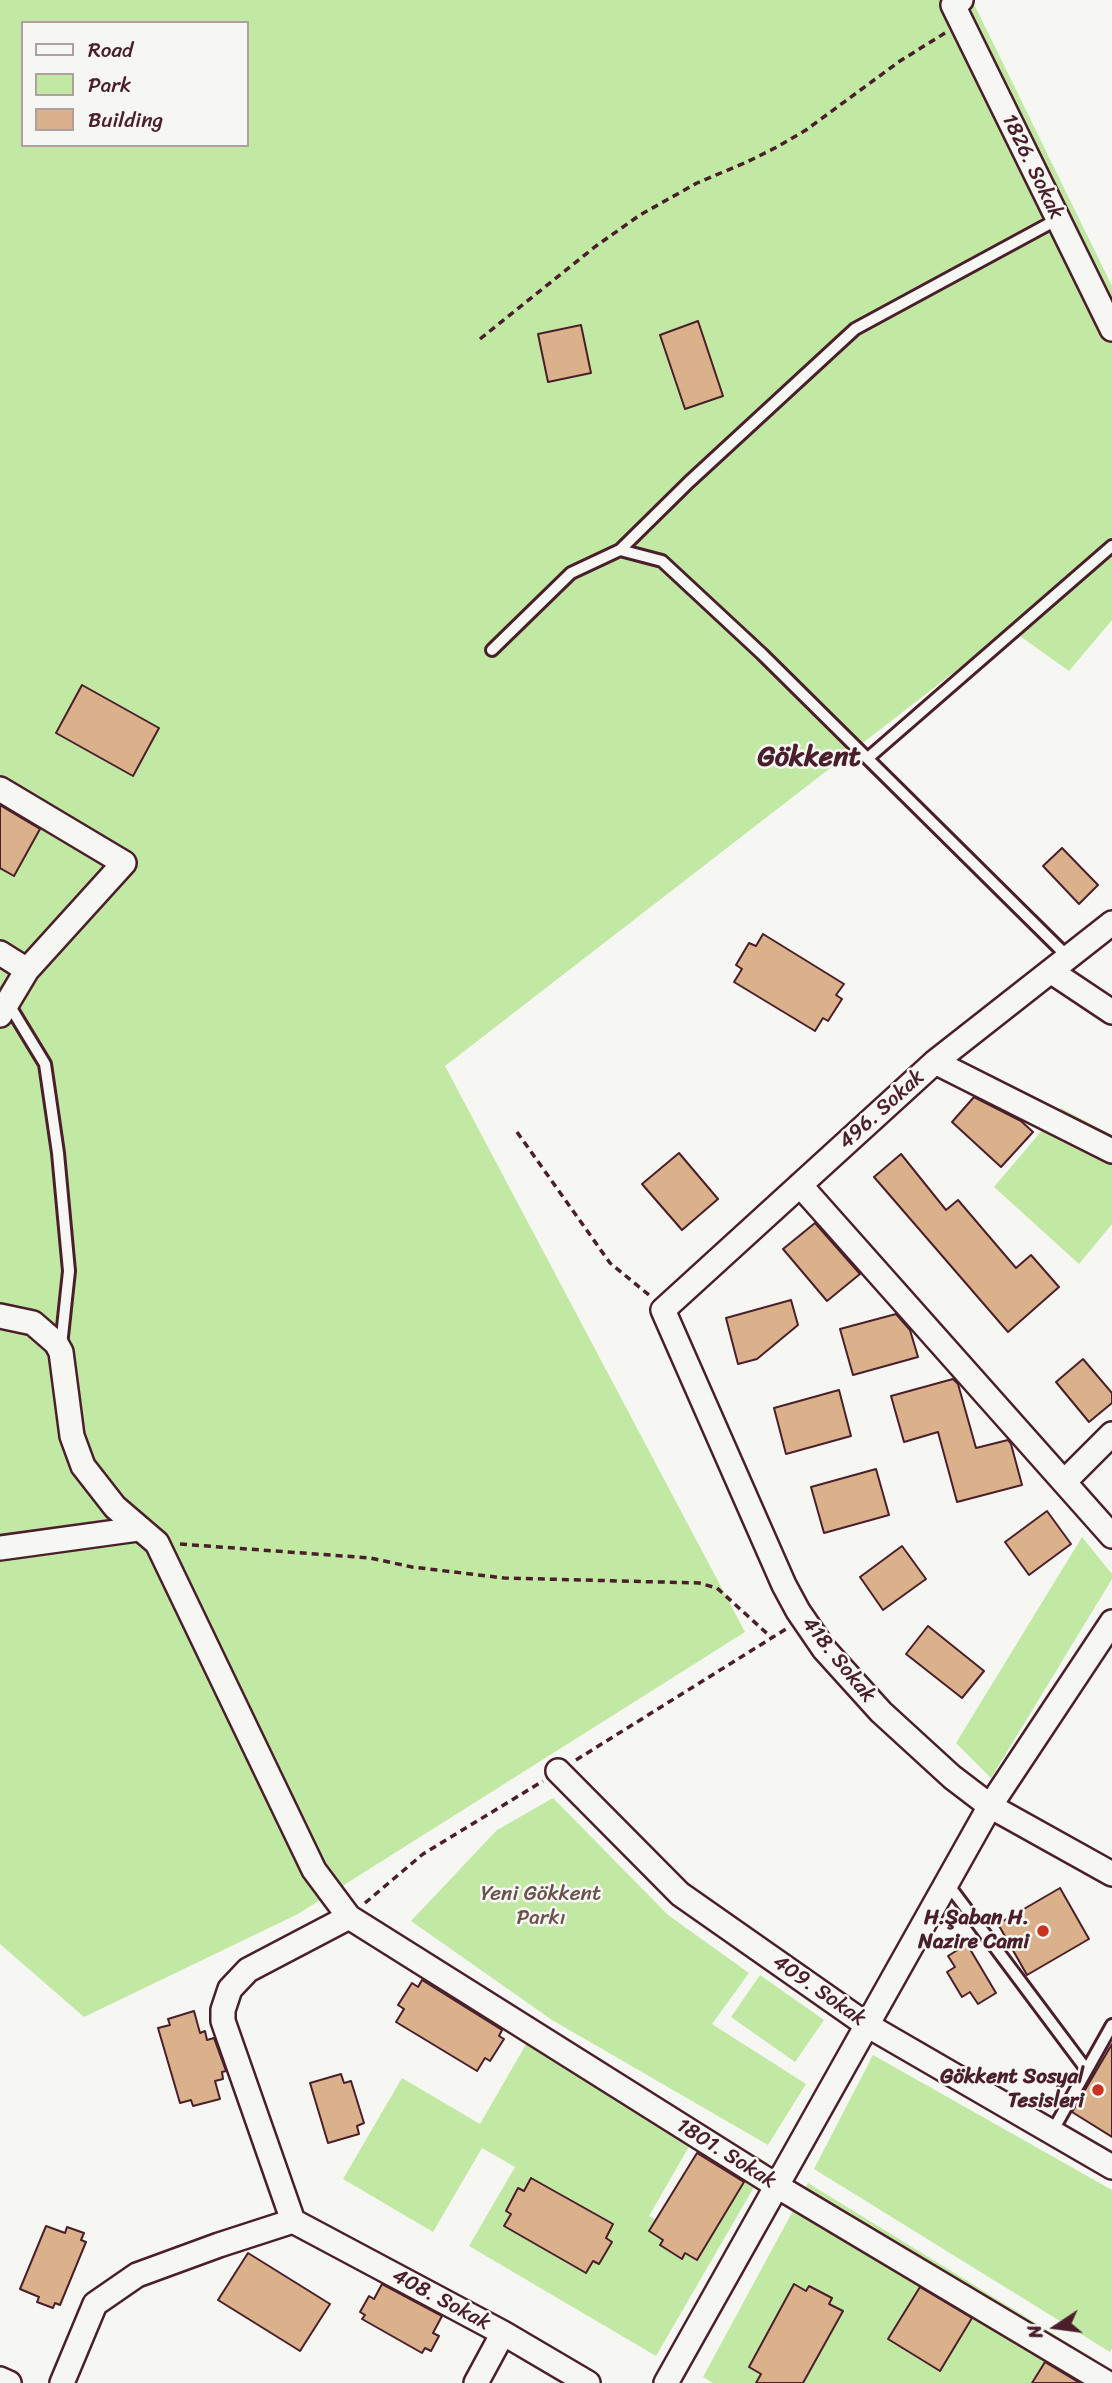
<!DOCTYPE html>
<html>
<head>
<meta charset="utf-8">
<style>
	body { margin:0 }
	#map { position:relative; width:1112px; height:2383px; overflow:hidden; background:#f6f6f2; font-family:Sriracha,sans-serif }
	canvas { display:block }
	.legend { position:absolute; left:21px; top:21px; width:228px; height:126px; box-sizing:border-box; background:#f6f6f2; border:2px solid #b1a0a2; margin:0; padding:9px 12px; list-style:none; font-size:21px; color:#4a1f2b }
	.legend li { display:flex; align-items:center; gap:14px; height:35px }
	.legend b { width:35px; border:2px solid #b1a0a2 }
	.north { position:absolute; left:1021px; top:2292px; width:70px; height:70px; -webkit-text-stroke:5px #f6f6f2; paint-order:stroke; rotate:257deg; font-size:19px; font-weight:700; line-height:28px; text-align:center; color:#4a1f2b }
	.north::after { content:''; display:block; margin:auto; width:24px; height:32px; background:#4a1f2b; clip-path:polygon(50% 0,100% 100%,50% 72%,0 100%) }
</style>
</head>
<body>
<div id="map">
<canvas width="1112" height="2383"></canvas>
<ul class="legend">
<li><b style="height:9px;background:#f6f6f2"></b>Road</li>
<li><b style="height:19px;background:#c2e9a3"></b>Park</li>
<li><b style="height:19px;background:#dbb18c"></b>Building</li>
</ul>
<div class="north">N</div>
</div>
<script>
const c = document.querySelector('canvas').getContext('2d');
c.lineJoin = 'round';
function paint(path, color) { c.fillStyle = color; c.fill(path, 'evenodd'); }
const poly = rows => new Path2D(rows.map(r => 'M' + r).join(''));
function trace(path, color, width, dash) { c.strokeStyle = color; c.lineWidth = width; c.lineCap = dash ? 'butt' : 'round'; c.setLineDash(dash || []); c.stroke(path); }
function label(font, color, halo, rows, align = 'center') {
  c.font = font + ' Sriracha,sans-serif'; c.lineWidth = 5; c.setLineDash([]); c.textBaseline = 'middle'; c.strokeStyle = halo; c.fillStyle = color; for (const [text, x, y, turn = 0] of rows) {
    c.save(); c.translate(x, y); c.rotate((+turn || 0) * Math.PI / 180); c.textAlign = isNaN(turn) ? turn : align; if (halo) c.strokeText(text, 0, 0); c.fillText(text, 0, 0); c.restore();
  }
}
paint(poly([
	[0,0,972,0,1112,286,1112,620,1069,671,1010,629,445,1066,745,1632,298,1914,84,2017,0,1944],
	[23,23,247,23,247,145,23,145],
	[1061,1108,1112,1135,1112,1224,1079,1264,994,1187],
	[1082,1537,1112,1574,1112,1579,991,1778,956,1743],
	[553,1798,668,1915,749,1973,712,2024,806,2084,768,2145,552,2020,411,1921,497,1830],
	[760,1975,824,2020,795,2062,731,2017],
	[536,2027,702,2124,649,2216,696,2244,749,2152,768,2163,656,2356,469,2246,515,2167,482,2148,433,2232,343,2179,402,2078,480,2124],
	[873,2055,1112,2190,1112,2348,1110,2352,814,2169],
	[808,2183,1112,2370,1112,2383,713,2383,703,2377]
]), '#c2e9a3');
const building = poly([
	[698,321,723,396,685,409,660,335,698,321],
	[581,325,591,373,548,382,538,334,581,325],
	[82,685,159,728,133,776,56,733,82,685],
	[0,805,40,829,14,876,0,868,0,805],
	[1062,848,1098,885,1079,904,1043,866,1062,848],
	[763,934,844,984,836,995,842,999,828,1021,823,1018,815,1031,734,982,742,969,736,965,749,943,756,946,763,934],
	[974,1097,1021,1121,1033,1132,1001,1167,952,1122,974,1097],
	[679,1153,718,1199,682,1230,642,1184,679,1153],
	[901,1154,946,1210,958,1200,1016,1268,1031,1255,1059,1287,1008,1332,874,1177,901,1154],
	[815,1223,860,1274,827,1301,783,1249,815,1223],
	[791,1300,798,1325,757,1359,738,1364,726,1318,791,1300],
	[896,1314,910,1330,918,1357,853,1375,840,1329,896,1314],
	[1083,1359,1112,1393,1112,1403,1089,1422,1056,1382,1083,1359],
	[953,1379,958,1384,976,1448,1008,1440,1011,1444,1022,1485,957,1502,938,1432,904,1442,891,1396,953,1379],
	[839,1390,851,1436,786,1454,774,1408,839,1390],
	[876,1469,889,1515,824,1533,811,1487,876,1469],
	[1047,1511,1071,1544,1029,1575,1005,1542,1047,1511],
	[902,1546,926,1579,883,1610,860,1577,902,1546],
	[928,1626,984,1671,962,1698,906,1654,928,1626],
	[1060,1888,1089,1939,1027,1975,998,1924,1060,1888],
	[967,1944,996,1993,978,2004,970,1992,962,1997,947,1972,955,1967,948,1956,967,1944],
	[422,1980,502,2030,499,2036,504,2039,490,2061,485,2058,477,2071,396,2022,404,2009,398,2005,412,1983,418,1987,422,1980],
	[194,2011,200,2033,205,2031,207,2040,214,2038,226,2071,222,2072,223,2079,215,2081,220,2099,193,2106,191,2100,180,2103,158,2028,170,2025,168,2019,194,2011],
	[1112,2044,1112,2137,1072,2112,1112,2044],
	[341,2074,344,2083,351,2081,364,2123,357,2126,359,2134,328,2143,310,2083,341,2074],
	[697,2153,744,2182,697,2260,685,2253,682,2259,660,2245,663,2240,649,2231,697,2153],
	[531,2178,613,2224,606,2238,612,2242,599,2264,593,2261,586,2273,504,2226,511,2214,506,2211,518,2188,524,2191,531,2178],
	[46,2226,65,2233,67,2227,84,2233,81,2240,86,2242,60,2305,55,2303,53,2308,37,2302,39,2297,20,2289,46,2226],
	[248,2253,330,2304,300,2351,218,2300,248,2253],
	[382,2284,442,2316,433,2333,439,2336,431,2351,425,2348,422,2353,362,2319,365,2315,360,2312,369,2296,374,2299,382,2284],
	[794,2284,806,2291,809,2286,832,2298,829,2304,843,2311,803,2383,756,2383,761,2374,749,2367,794,2284],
	[920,2287,972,2318,940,2371,888,2339,920,2287],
	[1045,2362,1080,2383,1032,2383,1045,2362]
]);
paint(building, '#dbb18c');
trace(building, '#4a1f2b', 2);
const service = poly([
	[620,550,689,482,855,329,1058,219],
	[492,650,571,573,620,550,662,561,762,654,1069,958],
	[868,758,1112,546],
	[8,1003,45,1064,58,1153,69,1271,61,1346],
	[947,1883,1086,2069],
	[1052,2132,1112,2025]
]);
const minor = poly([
	[961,0,953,5,1112,329],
	[0,789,124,863,27,970,0,1015],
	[1112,923,935,1062,663,1310,784,1585,798,1611,824,1649,881,1712,952,1777,990,1806,1112,1874],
	[0,953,27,970],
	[1052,972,1112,1012],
	[935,1062,1112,1151],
	[800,1185,1112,1536],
	[0,1316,33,1323,56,1343,61,1352,72,1436,83,1466,115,1507,157,1543,301,1843,314,1870,349,1917,777,2186,1107,2383],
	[1065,1481,1112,1434],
	[0,1548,138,1529],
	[558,1771,680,1894,867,2025,1112,2167],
	[293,2221,223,2021,223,2010,230,1989,248,1970,349,1917],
	[293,2221,503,2333,588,2383],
	[0,2379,9,2383],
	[62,2383,95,2304,137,2275,219,2245,293,2221],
	[476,2383,503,2333],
	[666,2383,990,1806,1112,1622]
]);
trace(service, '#4a1f2b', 16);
trace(minor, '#4a1f2b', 28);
trace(poly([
	[480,339,596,246,640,215,697,183,747,162,777,147,806,130,900,61,945,33],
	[517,1132,610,1263,649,1295],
	[180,1544,370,1558,412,1567,504,1578,699,1583,717,1588,772,1638],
	[576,1760,786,1629],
	[365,1903,423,1854,543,1781]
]), '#4a1f2b', 3.5, [7, 5]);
trace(service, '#f6f6f2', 10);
trace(minor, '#f6f6f2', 23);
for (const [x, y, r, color] of [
	[1043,1931,7,"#c8321e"],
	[1098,2090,7,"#c8321e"]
]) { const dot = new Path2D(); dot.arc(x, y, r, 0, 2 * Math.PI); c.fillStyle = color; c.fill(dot); trace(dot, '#f6f6f2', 2.5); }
label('21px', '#4a1f2b', '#f6f6f2', [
	["1826. Sokak",1032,167,64],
	["496. Sokak",882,1110,-42],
	["418. Sokak",838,1660,51],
	["409. Sokak",819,1991,35],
	["1801. Sokak",726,2154,32],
	["408. Sokak",441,2300,28]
]);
label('21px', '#685249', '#f6f6f2', [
	["Yeni Gökkent",541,1895],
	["Parkı",541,1919]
]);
label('bold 21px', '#4a1f2b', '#f6f6f2', [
	["H.Şaban H.",1029,1919],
	["Nazire Cami",1029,1943],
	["Gökkent Sosyal",1084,2078],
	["Tesisleri",1084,2102]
], 'right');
label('bold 28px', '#4a1f2b', '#f6f6f2', [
	["Gökkent",809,758]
]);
</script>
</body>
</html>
